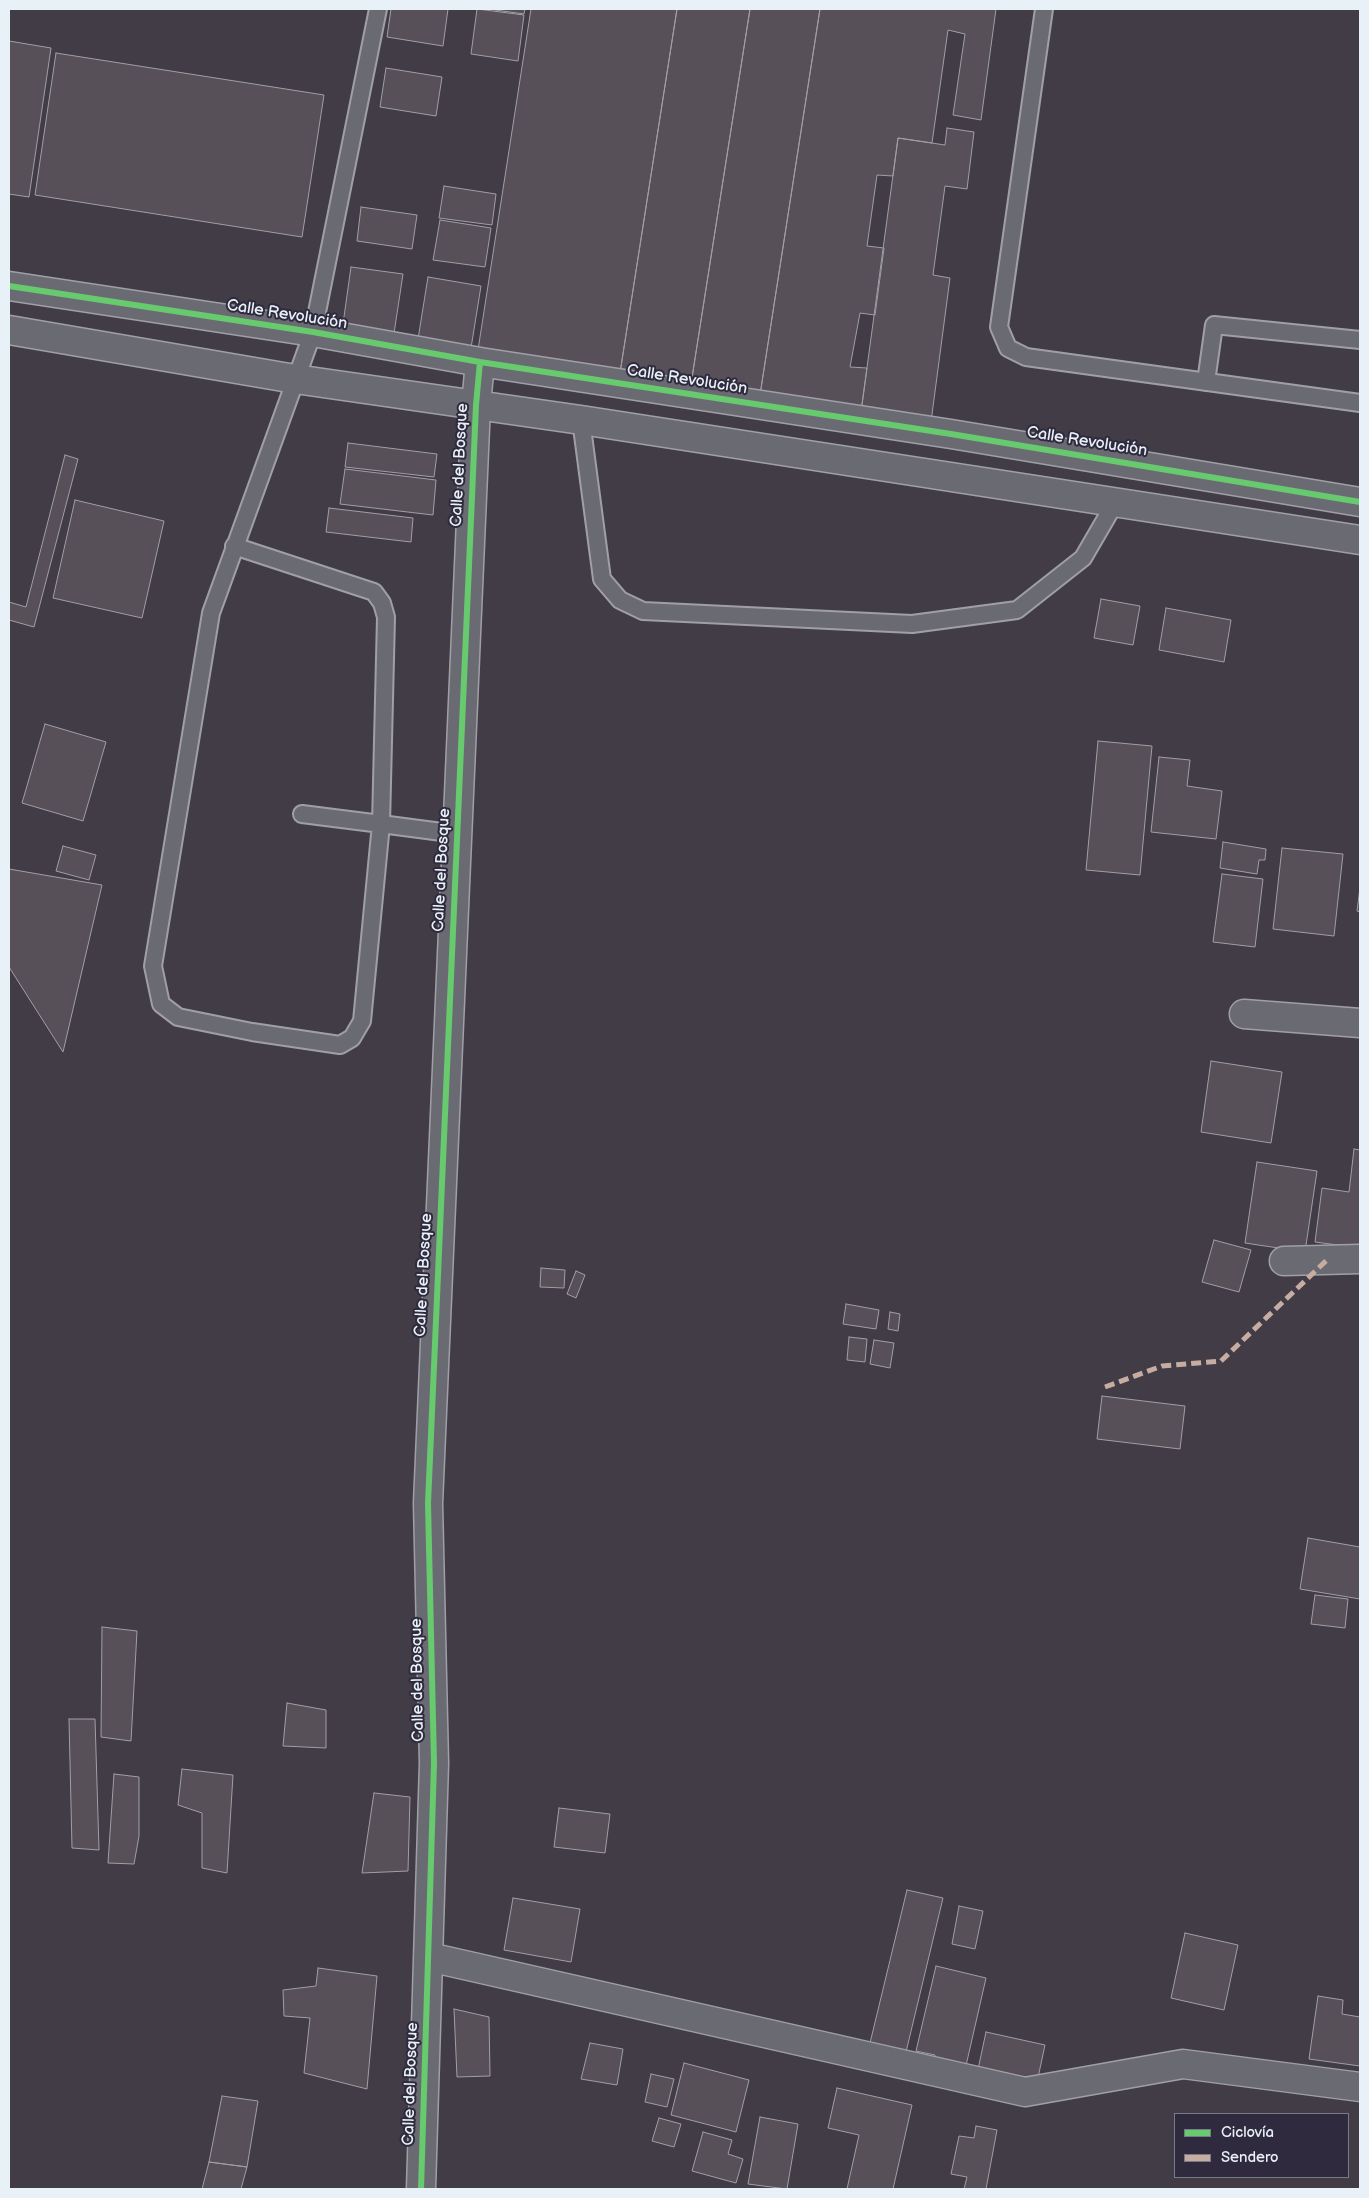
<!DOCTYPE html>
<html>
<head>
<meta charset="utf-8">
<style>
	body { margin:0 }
	#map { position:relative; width:1369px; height:2198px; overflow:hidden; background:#423c47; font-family:"Balsamiq Sans",sans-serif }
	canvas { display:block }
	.frame { position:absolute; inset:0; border:10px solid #e8f1f8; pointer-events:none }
	.legend { position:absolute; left:1174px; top:2113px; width:175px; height:65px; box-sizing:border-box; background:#2f2a3d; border:1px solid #797a88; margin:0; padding:6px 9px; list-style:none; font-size:15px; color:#e8f1f8 }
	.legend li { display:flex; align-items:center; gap:10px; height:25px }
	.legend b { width:25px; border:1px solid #797a88 }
</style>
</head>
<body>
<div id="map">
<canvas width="1369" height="2198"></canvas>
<div class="frame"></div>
<ul class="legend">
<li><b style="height:6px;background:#67ca6e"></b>Ciclovía</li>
<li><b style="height:6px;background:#c7aca2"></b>Sendero</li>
</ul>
</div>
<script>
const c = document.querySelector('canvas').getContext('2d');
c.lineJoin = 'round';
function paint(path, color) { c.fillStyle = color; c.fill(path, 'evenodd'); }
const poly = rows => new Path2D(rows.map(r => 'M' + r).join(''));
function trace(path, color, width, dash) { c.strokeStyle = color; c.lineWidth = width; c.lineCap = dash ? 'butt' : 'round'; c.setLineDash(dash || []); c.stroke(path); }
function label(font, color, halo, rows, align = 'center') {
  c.font = font + ' "Balsamiq Sans",sans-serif'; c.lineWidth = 4; c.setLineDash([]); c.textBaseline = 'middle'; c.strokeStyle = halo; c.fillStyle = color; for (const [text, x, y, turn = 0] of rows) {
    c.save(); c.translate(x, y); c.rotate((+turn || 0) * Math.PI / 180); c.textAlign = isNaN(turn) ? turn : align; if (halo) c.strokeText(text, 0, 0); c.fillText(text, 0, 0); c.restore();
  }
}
const building = poly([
	[391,9,448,9,443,46,387,37,391,9],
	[477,9,524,15,518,61,471,54,477,9],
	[488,9,525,9,524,14,488,9],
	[531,9,677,9,620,373,478,350,531,9],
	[677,9,750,9,691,384,620,373,677,9],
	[750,9,820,9,760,395,691,384,750,9],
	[820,9,996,9,981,120,953,115,965,34,948,30,932,143,898,138,893,176,877,175,867,246,884,248,875,315,860,313,850,367,867,368,861,412,760,395,820,9],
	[9,41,51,48,29,197,9,194,9,41],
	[56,53,324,95,302,237,35,195,56,53],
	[386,68,442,77,436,116,380,107,386,68],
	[947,128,974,132,967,189,945,186,933,275,950,278,931,422,861,412,898,138,945,145,947,128],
	[444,186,496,194,492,225,439,218,444,186],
	[361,207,417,215,412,249,357,241,361,207],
	[440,220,491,228,485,267,433,260,440,220],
	[351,267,403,274,393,340,342,331,351,267],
	[428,277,481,286,471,348,418,339,428,277],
	[348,443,437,454,434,477,345,467,348,443],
	[65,455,78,459,34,627,9,620,9,602,26,607,65,455],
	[345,469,436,480,433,515,340,504,345,469],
	[75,500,164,521,142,618,53,598,75,500],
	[329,508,413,518,411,542,326,532,329,508],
	[1101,599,1140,606,1133,645,1094,638,1101,599],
	[1166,608,1231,620,1224,662,1159,650,1166,608],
	[45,724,106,742,83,821,22,803,45,724],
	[1098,741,1152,746,1140,875,1086,870,1098,741],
	[1159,757,1190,760,1187,786,1222,791,1216,839,1151,832,1159,757],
	[1223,842,1266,849,1265,860,1259,860,1257,874,1220,868,1223,842],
	[63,846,96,855,89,880,56,871,63,846],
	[1282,848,1343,854,1334,936,1273,929,1282,848],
	[9,869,102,885,63,1052,9,967,9,869],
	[1222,874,1263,879,1255,947,1213,942,1222,874],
	[1360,888,1360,912,1357,911,1360,888],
	[1211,1061,1282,1072,1271,1143,1201,1132,1211,1061],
	[1354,1149,1360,1150,1360,1248,1315,1242,1322,1188,1349,1192,1354,1149],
	[1257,1162,1317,1171,1305,1252,1245,1243,1257,1162],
	[1214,1240,1251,1250,1239,1292,1202,1282,1214,1240],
	[541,1268,565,1270,564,1288,540,1287,541,1268],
	[576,1271,585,1275,576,1298,567,1294,576,1271],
	[846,1304,879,1310,876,1329,843,1324,846,1304],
	[890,1312,900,1314,898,1331,888,1329,890,1312],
	[849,1337,867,1339,865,1362,847,1360,849,1337],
	[874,1340,894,1343,890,1368,870,1364,874,1340],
	[1102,1396,1185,1406,1180,1449,1097,1439,1102,1396],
	[1308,1538,1360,1547,1360,1599,1300,1589,1308,1538],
	[1315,1595,1348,1599,1345,1628,1311,1624,1315,1595],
	[102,1627,137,1631,131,1741,101,1737,102,1627],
	[287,1703,326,1710,326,1748,283,1746,287,1703],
	[69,1719,95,1719,99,1850,72,1848,69,1719],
	[182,1769,233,1775,227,1873,202,1868,202,1813,178,1805,182,1769],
	[114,1774,139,1777,139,1836,134,1864,108,1863,114,1774],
	[374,1793,410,1797,408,1871,362,1873,374,1793],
	[559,1808,610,1814,605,1853,554,1847,559,1808],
	[907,1890,943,1898,906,2052,870,2043,907,1890],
	[513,1898,580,1909,571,1962,504,1950,513,1898],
	[959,1906,983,1911,975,1949,952,1944,959,1906],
	[1185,1933,1238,1945,1224,2010,1171,1998,1185,1933],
	[936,1966,986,1978,965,2070,933,2063,935,2055,916,2051,936,1966],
	[318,1968,377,1976,367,2089,304,2073,310,2018,284,2016,283,1990,316,1986,318,1968],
	[1318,1996,1343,2000,1342,2014,1360,2017,1360,2066,1309,2059,1318,1996],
	[454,2009,489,2017,490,2076,457,2077,454,2009],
	[986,2032,1045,2045,1036,2087,977,2074,986,2032],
	[590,2043,623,2049,617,2085,581,2079,590,2043],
	[684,2063,749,2080,736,2132,671,2115,684,2063],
	[651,2074,674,2079,667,2107,645,2102,651,2074],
	[837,2088,912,2105,893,2189,847,2189,859,2135,828,2128,837,2088],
	[222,2096,258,2101,247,2167,209,2162,222,2096],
	[760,2117,798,2124,787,2189,748,2184,760,2117],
	[659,2118,681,2124,674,2147,652,2141,659,2118],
	[976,2126,997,2130,986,2189,964,2189,967,2177,951,2174,959,2136,974,2138,976,2126],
	[703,2132,732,2140,728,2154,743,2159,736,2183,692,2171,703,2132],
	[209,2162,247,2167,241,2189,202,2189,209,2162]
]);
paint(building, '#575059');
trace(building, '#a09fa6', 1);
const lane = poly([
	[1044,9,999,327,1008,348,1026,357,1360,403],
	[1206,382,1214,325,1360,340],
	[581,420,602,579,620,600,643,611,912,624,1017,610,1083,558,1115,503],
	[234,546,374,592,382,603,386,617,381,824,457,834],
	[302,814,381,824,362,1021,352,1038,340,1045,252,1032,178,1017,161,1004,153,966,211,613,313,332,378,9]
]);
const street = poly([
	[9,286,313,332,480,362,951,434,1360,502],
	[9,330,295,379,581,420,1360,540],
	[1244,1014,1360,1023],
	[1284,1261,1360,1259],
	[429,1957,1025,2092,1183,2064,1360,2087],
	[421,2189,434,1763,428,1503,476,405,480,362]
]);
trace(lane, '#a09fa6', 20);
trace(street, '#a09fa6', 31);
trace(lane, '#6a6b72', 16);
trace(street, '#6a6b72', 28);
trace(poly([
	[1105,1387,1162,1366,1221,1361,1329,1258]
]), '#c7aca2', 5, [10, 5]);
trace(poly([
	[9,286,313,332,480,362,951,434,1360,502],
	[421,2189,434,1763,428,1503,476,405,480,362]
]), '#67ca6e', 6);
label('16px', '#e8f1f8', '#2f2a3d', [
	["Calle Revolución",287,315,9],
	["Calle Revolución",687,380,9],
	["Calle Revolución",1087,442,9],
	["Calle del Bosque",460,465,-87],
	["Calle del Bosque",442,870,-87],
	["Calle del Bosque",424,1275,-87],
	["Calle del Bosque",418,1680,-91],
	["Calle del Bosque",411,2084,-88]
]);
</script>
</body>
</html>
